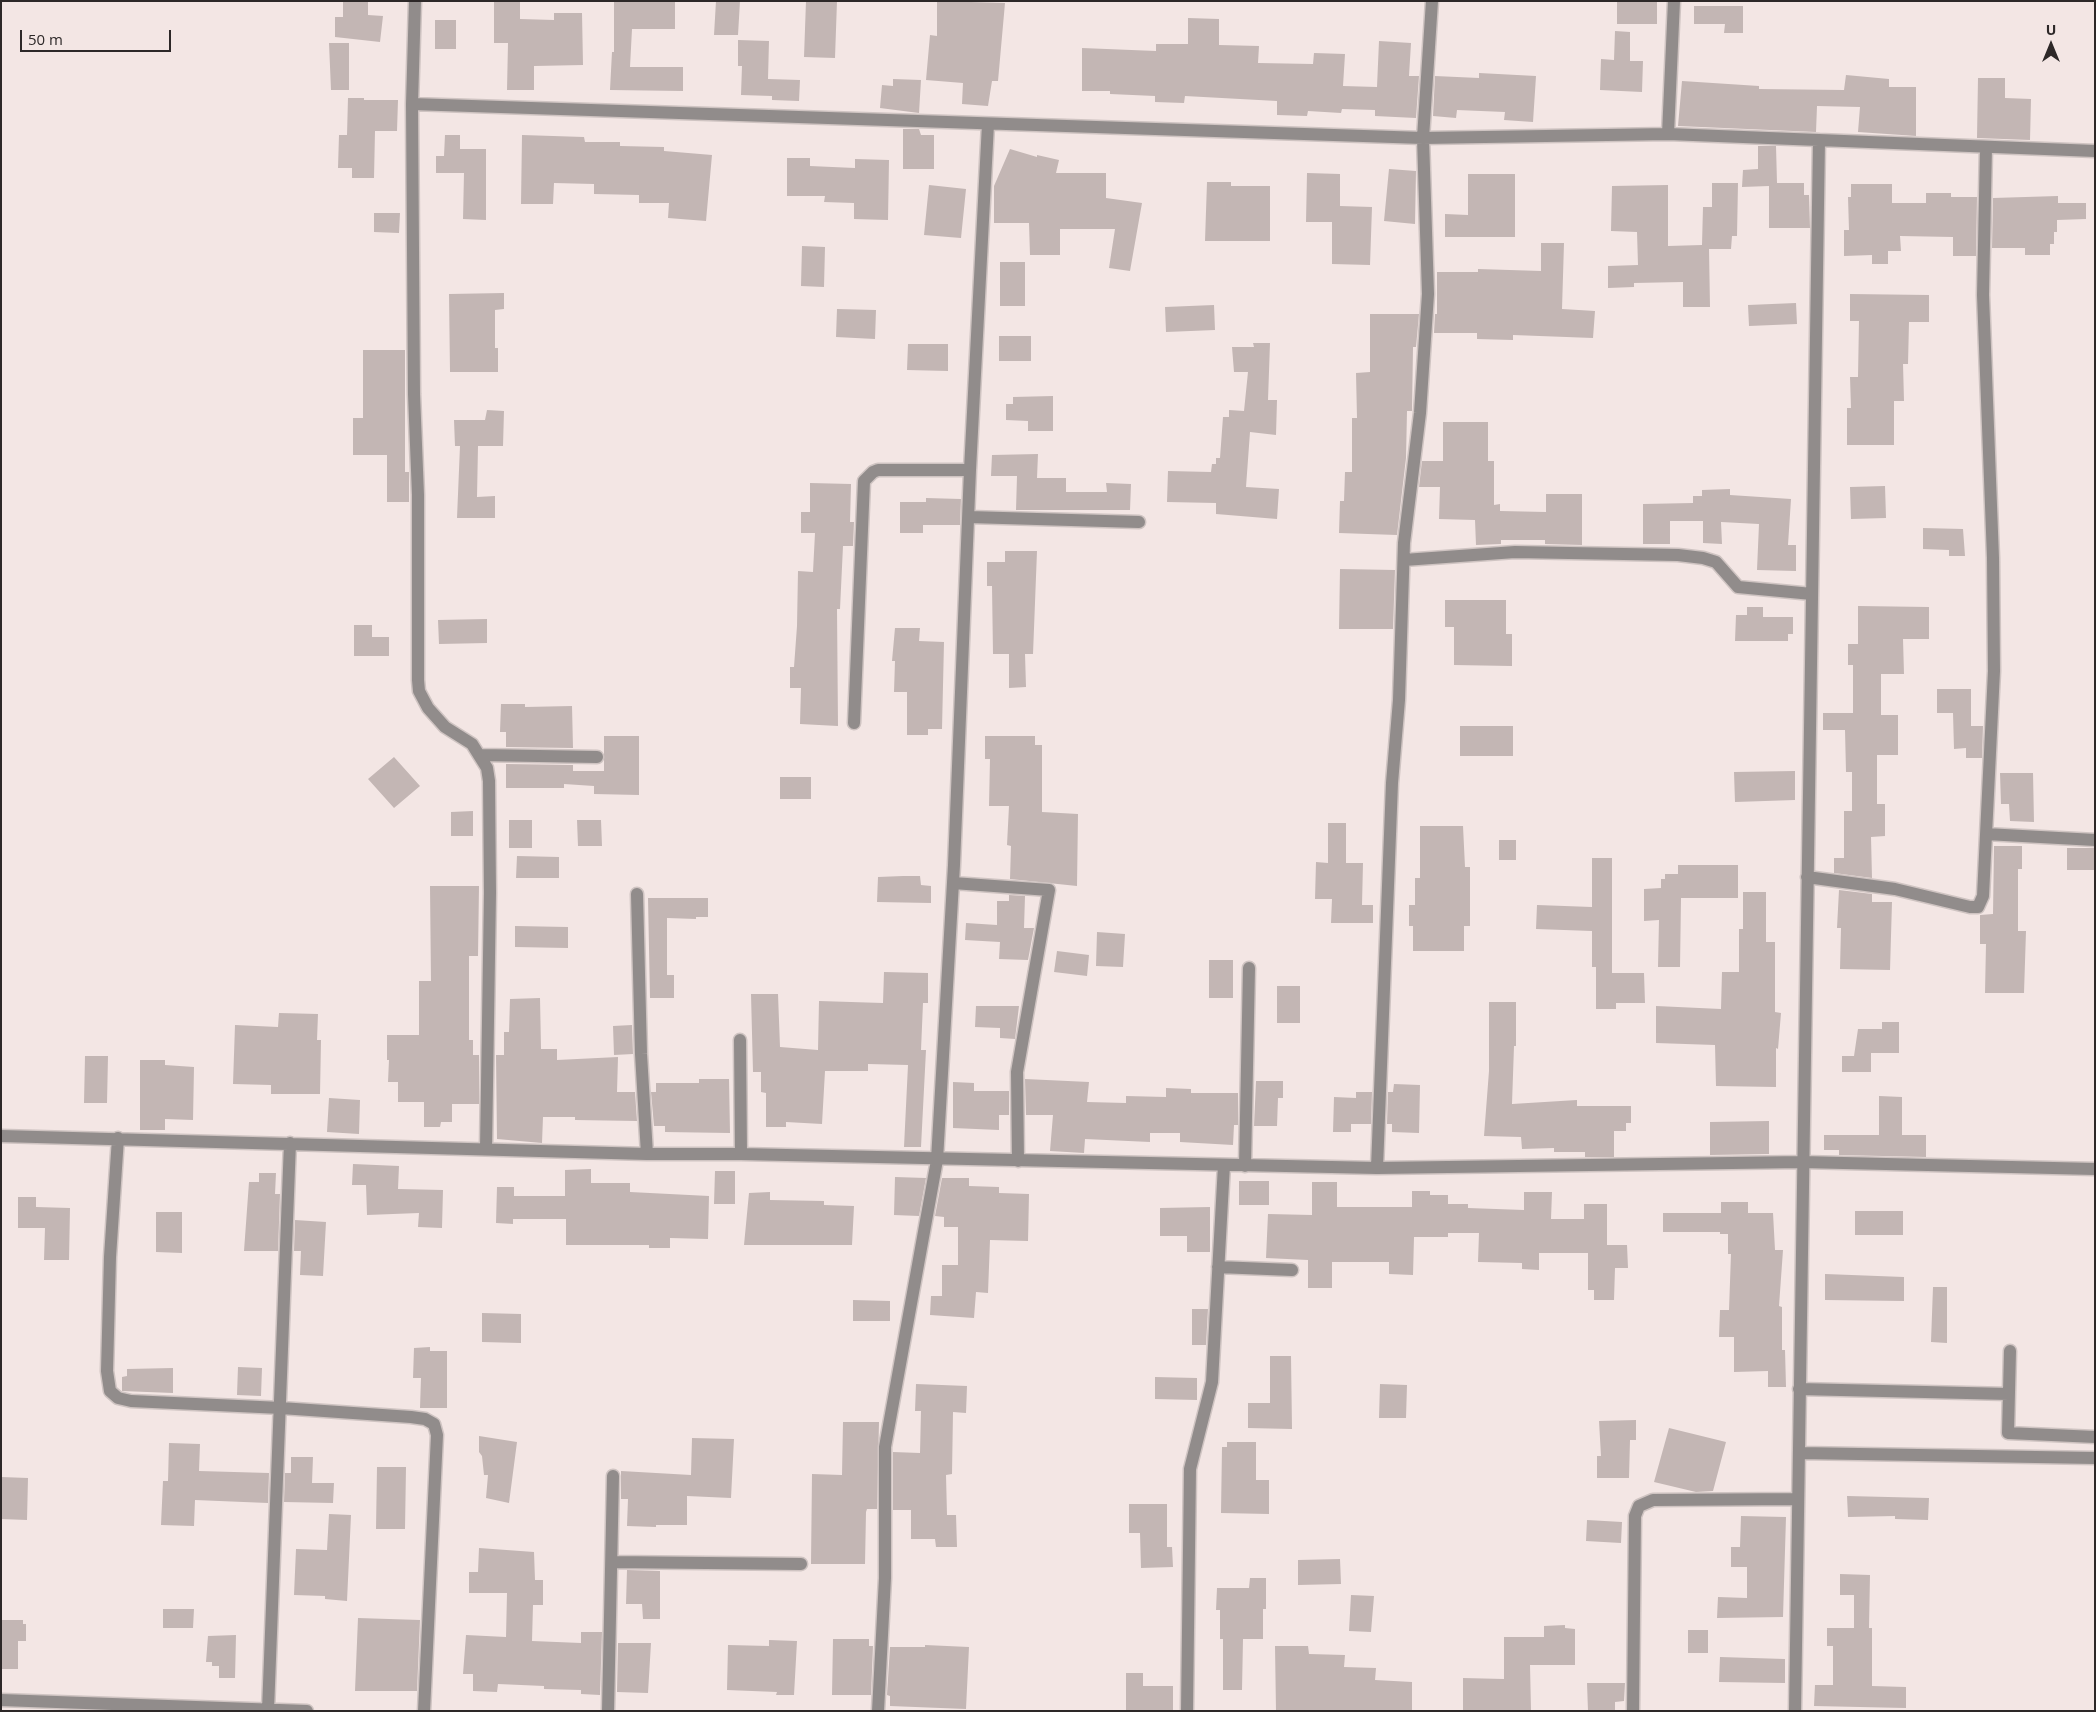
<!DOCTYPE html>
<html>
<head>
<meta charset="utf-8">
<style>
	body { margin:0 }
	#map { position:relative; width:2096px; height:1712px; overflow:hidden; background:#f3e6e4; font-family:"Open Sans",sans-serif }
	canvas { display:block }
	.frame { position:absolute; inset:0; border:2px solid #2d2828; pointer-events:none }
	.north { position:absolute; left:2026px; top:20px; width:50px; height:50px; -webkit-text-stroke:4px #f3e6e4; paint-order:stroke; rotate:0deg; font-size:14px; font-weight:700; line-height:20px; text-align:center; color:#2d2828 }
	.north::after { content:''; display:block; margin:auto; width:18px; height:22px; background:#2d2828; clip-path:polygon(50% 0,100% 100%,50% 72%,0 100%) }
	.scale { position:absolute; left:20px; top:30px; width:151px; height:22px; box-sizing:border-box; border:2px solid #2d2828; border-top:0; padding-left:6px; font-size:15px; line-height:18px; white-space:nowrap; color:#2d2828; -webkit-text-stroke:4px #f3e6e4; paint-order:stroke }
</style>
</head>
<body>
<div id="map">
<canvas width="2096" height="1712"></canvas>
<div class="frame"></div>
<div class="north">U</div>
<div class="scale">50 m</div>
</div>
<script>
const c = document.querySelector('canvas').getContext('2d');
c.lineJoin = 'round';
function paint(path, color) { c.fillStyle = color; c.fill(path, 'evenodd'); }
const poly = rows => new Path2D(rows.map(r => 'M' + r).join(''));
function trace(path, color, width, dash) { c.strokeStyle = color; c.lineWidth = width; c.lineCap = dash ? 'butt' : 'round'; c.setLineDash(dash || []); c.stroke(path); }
paint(poly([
	[343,1,368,2,368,15,383,16,380,42,335,37,335,17,343,17],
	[494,1,520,1,520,19,554,20,554,13,582,13,583,65,534,66,534,90,507,90,508,43,494,43],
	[614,1,675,1,675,29,632,29,630,67,683,67,683,91,610,90,612,52,614,52],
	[716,1,740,1,738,35,714,35],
	[806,1,837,1,835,58,804,57],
	[937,1,1005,3,998,81,992,81,988,106,962,104,963,83,926,80,930,35,937,36],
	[1617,1,1657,1,1657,24,1617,24],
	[1694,6,1743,6,1743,33,1724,33,1725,24,1694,24],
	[1188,18,1219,19,1219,45,1259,46,1258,63,1313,64,1314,53,1345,54,1343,86,1377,87,1379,41,1411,43,1409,76,1419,76,1416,118,1375,116,1375,110,1342,109,1341,113,1308,111,1307,116,1277,115,1277,101,1185,96,1184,103,1155,102,1155,96,1110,94,1110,91,1082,91,1082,48,1156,51,1156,44,1188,44],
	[435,20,456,20,456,49,435,49],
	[1615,31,1630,32,1630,61,1643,61,1642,92,1600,90,1601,59,1614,60],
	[738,40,769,41,768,79,800,80,799,101,772,100,772,96,741,95,742,66,738,66],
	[329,43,349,43,349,90,331,90],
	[1479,73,1536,76,1533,122,1504,120,1505,112,1457,110,1456,118,1433,116,1435,76,1479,78],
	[1846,75,1889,79,1889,87,1916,87,1916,136,1858,132,1860,107,1817,106,1816,132,1678,126,1682,81,1759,86,1759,89,1844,90],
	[1978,78,2005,78,2005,98,2031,99,2030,140,1977,138],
	[893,79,921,80,919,113,880,108,882,85,893,86],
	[348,98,364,98,364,100,398,100,397,131,375,131,374,178,352,178,352,168,338,168,339,135,347,135],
	[903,129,919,129,921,135,934,135,934,169,903,169],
	[445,135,460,135,460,149,486,149,486,220,463,219,464,173,436,173,436,156,444,156],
	[522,135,584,137,585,142,620,142,620,146,664,147,664,151,712,155,706,221,668,218,669,203,639,203,639,195,594,194,594,184,554,183,553,204,521,204],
	[1758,146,1776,146,1777,183,1804,183,1804,195,1809,195,1810,228,1769,228,1769,186,1742,187,1743,170,1758,169],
	[1010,149,1037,157,1037,155,1059,160,1056,173,1106,173,1106,198,1142,203,1130,271,1109,268,1115,229,1060,229,1060,255,1030,255,1029,223,994,223,994,186],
	[787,158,810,158,810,166,855,168,855,159,889,160,888,220,854,219,854,203,824,202,825,196,787,196],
	[1389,169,1416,171,1415,224,1384,221],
	[1307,173,1340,174,1340,206,1372,207,1370,265,1332,264,1332,222,1306,222],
	[1468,174,1515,174,1515,237,1445,237,1445,214,1468,215],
	[1207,182,1231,182,1231,186,1270,186,1270,241,1205,241],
	[1712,183,1738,183,1737,236,1732,236,1731,249,1709,249,1710,307,1683,307,1683,282,1634,283,1634,287,1608,288,1608,266,1638,265,1637,232,1611,231,1612,186,1668,185,1668,246,1702,245,1703,207,1712,207],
	[1851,184,1892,184,1892,203,1926,203,1926,193,1951,193,1951,197,1977,197,1976,256,1953,256,1953,237,1900,236,1901,251,1888,251,1888,264,1872,264,1872,255,1844,256,1844,230,1849,230,1848,197,1851,197],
	[929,185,966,189,961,238,924,235],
	[2058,196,2058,203,2086,203,2086,219,2057,220,2057,232,2054,232,2054,244,2050,244,2050,255,2025,255,2025,248,1992,248,1993,198],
	[374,213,400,213,399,233,374,232],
	[1541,243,1564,243,1562,309,1595,311,1593,338,1513,335,1513,340,1477,339,1477,333,1434,333,1435,314,1437,314,1437,272,1478,272,1478,269,1541,271],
	[802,246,825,247,824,287,801,286],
	[1000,262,1025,262,1025,306,1000,306],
	[504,293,504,309,495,310,495,348,498,348,498,372,450,372,449,294],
	[1850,294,1929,295,1929,322,1909,322,1908,364,1903,364,1904,401,1894,401,1894,445,1847,445,1847,408,1851,408,1850,377,1858,377,1859,321,1850,321],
	[1796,303,1797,324,1749,326,1748,305],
	[1214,305,1215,330,1166,332,1165,307],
	[837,309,876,310,875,339,836,337],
	[1370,314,1419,314,1416,347,1413,347,1412,411,1407,411,1406,458,1397,535,1339,533,1340,501,1344,501,1345,472,1352,472,1352,418,1357,418,1356,373,1370,372],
	[999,336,1031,336,1031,361,999,361],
	[1253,343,1270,343,1268,400,1277,400,1276,435,1250,432,1246,487,1279,489,1277,519,1216,514,1216,503,1167,502,1168,471,1211,472,1212,464,1216,464,1216,458,1220,458,1223,417,1229,417,1229,410,1244,411,1248,372,1234,372,1232,347,1254,347],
	[908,344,948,344,948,371,907,370],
	[363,350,405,350,405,472,409,472,409,502,387,502,387,455,353,455,353,418,363,418],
	[1053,396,1053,431,1028,431,1028,421,1006,420,1006,404,1013,404,1013,397],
	[487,410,504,411,503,446,478,446,477,497,495,496,495,518,457,518,460,446,455,446,454,420,485,420],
	[1443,422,1488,422,1488,461,1494,461,1494,505,1500,504,1500,511,1546,512,1546,494,1582,494,1582,545,1545,544,1545,540,1501,540,1501,544,1476,545,1475,520,1439,519,1440,487,1419,487,1422,461,1443,461],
	[1038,454,1037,478,1066,478,1066,492,1107,492,1106,483,1131,484,1130,510,1016,510,1017,476,991,476,992,455],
	[810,483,851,484,850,522,854,522,853,546,843,546,840,609,837,609,838,726,800,724,801,688,790,688,790,667,794,667,797,626,798,571,813,572,815,533,801,533,801,512,810,512],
	[1885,486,1886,518,1851,519,1850,487],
	[1730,489,1730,495,1791,499,1788,545,1796,545,1796,571,1757,570,1759,524,1721,522,1722,544,1703,543,1703,521,1670,521,1670,544,1643,544,1643,504,1693,503,1693,496,1702,496,1702,490],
	[926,498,961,499,960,525,923,525,923,533,900,533,900,502,926,502],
	[1923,528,1963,529,1965,556,1949,556,1949,550,1923,549],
	[1005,551,1037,551,1033,654,1025,654,1026,687,1009,688,1009,654,993,654,992,586,987,586,987,562,1005,562],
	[1340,569,1395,570,1393,629,1339,629],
	[1445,600,1506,600,1506,634,1512,634,1512,666,1454,665,1454,627,1445,627],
	[1858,606,1929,607,1929,639,1903,639,1904,674,1881,674,1881,715,1898,715,1898,755,1877,755,1877,804,1885,804,1885,836,1871,837,1872,878,1834,873,1834,858,1844,858,1844,811,1852,811,1852,772,1846,772,1845,730,1823,730,1823,713,1853,713,1853,665,1848,665,1848,644,1858,644],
	[1747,607,1763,607,1763,617,1793,617,1793,634,1788,634,1788,641,1735,641,1736,615,1747,615],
	[487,619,487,643,439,644,438,620],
	[354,625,372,625,372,637,389,637,389,656,354,656],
	[895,628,920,628,919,641,944,642,942,729,928,729,928,735,907,735,907,692,894,692,895,661,892,661],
	[1937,689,1971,689,1971,726,1983,726,1982,758,1966,758,1966,748,1954,749,1953,713,1937,713],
	[501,704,525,704,525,707,572,706,573,748,506,747,506,732,500,732],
	[1460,726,1513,726,1513,756,1460,756],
	[604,736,639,736,639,795,594,794,594,786,564,784,564,788,506,788,506,764,573,765,573,771,604,771],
	[985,736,1035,736,1035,745,1042,745,1042,812,1078,814,1077,886,1010,879,1011,846,1007,845,1009,806,989,806,990,759,985,759],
	[394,757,420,786,394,808,368,779],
	[1795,771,1795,800,1735,802,1734,772],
	[2000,773,2033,773,2034,822,2010,821,2009,804,2001,804],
	[780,777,811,777,811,799,780,799],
	[473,811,473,836,451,836,451,812],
	[509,820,532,820,532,848,509,848],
	[577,820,601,820,602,846,578,846],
	[1328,823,1346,823,1346,863,1363,863,1362,905,1373,905,1373,923,1331,923,1332,899,1315,899,1316,862,1328,863],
	[1420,826,1463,826,1465,867,1470,867,1470,926,1464,926,1464,951,1413,951,1413,926,1409,926,1409,905,1415,905,1415,878,1420,878],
	[1499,840,1516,840,1516,860,1499,860],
	[1994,846,2022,846,2022,869,2018,869,2018,931,2026,931,2024,993,1985,993,1986,944,1980,944,1980,915,1993,914],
	[2067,848,2095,848,2095,870,2067,870],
	[517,856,559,857,559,878,516,878],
	[1592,858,1612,858,1612,973,1644,973,1645,1003,1616,1003,1616,1009,1596,1009,1596,967,1592,967,1592,931,1536,929,1537,905,1592,907],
	[1678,865,1738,865,1738,898,1681,898,1680,967,1658,967,1659,920,1644,921,1644,889,1661,888,1661,879,1665,879,1665,874,1678,874],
	[903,876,920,876,921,885,931,886,931,903,877,902,878,877],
	[430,886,479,886,478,956,469,956,469,1040,473,1040,473,1055,479,1055,479,1104,452,1104,452,1122,441,1122,440,1127,424,1127,424,1102,398,1102,398,1082,388,1082,389,1060,387,1060,387,1035,419,1035,419,981,431,981],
	[1839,890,1872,894,1872,902,1892,902,1890,970,1840,969,1841,928,1837,928],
	[1743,892,1766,892,1766,942,1775,942,1775,1012,1781,1013,1778,1049,1776,1048,1776,1087,1716,1086,1715,1045,1656,1043,1656,1006,1721,1009,1722,972,1739,972,1739,929,1743,929],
	[1009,895,1025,896,1024,928,1034,928,1028,960,999,959,1000,942,965,940,966,923,997,925,997,901,1009,901],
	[648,898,708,898,708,917,696,917,696,919,667,918,667,975,674,975,674,998,650,998],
	[515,926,568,927,568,948,515,947],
	[1097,932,1125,934,1123,967,1096,966],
	[1057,951,1089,955,1087,976,1054,972],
	[1209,960,1233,960,1233,998,1209,998],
	[884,972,928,973,928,1003,923,1003,921,1050,926,1050,921,1147,904,1147,908,1065,868,1064,868,1071,825,1071,822,1124,786,1122,786,1127,766,1127,766,1093,761,1092,761,1072,753,1072,751,994,778,994,780,1047,818,1050,819,1001,883,1003],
	[1277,986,1300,986,1300,1023,1277,1023],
	[540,998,541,1049,557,1049,557,1060,618,1057,617,1092,635,1092,637,1121,575,1120,575,1117,543,1117,542,1143,497,1139,496,1055,504,1055,504,1032,509,1032,510,999],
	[1489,1002,1516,1002,1516,1046,1514,1046,1512,1104,1577,1100,1577,1106,1631,1106,1631,1123,1626,1123,1626,1131,1614,1131,1614,1157,1585,1157,1585,1152,1554,1152,1554,1148,1522,1149,1521,1137,1484,1136,1489,1071],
	[976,1006,1019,1006,1015,1039,1000,1038,1000,1028,975,1027],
	[279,1013,318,1014,317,1040,321,1040,320,1094,271,1094,271,1085,233,1084,235,1025,278,1027],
	[1882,1022,1899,1022,1899,1053,1871,1053,1871,1072,1842,1072,1842,1056,1854,1056,1858,1029,1882,1029],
	[632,1025,633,1054,614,1055,613,1026],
	[85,1056,108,1056,107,1103,84,1103],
	[140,1060,165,1060,165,1065,194,1067,193,1120,165,1119,165,1130,140,1130],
	[699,1079,729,1079,730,1133,665,1132,665,1126,654,1126,651,1092,656,1092,656,1083,699,1083],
	[1025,1079,1089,1082,1087,1102,1126,1103,1126,1096,1166,1097,1166,1088,1191,1089,1191,1093,1238,1093,1238,1125,1234,1125,1233,1145,1180,1142,1180,1133,1150,1133,1150,1142,1085,1139,1084,1153,1050,1151,1053,1115,1026,1115],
	[1256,1081,1283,1081,1283,1098,1278,1098,1277,1126,1254,1126],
	[953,1082,974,1083,974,1091,1009,1091,1009,1115,999,1115,999,1130,953,1128],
	[1394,1084,1420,1085,1419,1133,1392,1132,1392,1124,1387,1124,1388,1092,1393,1092],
	[1356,1092,1372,1092,1371,1124,1351,1124,1351,1132,1333,1132,1334,1097,1356,1098],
	[1879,1096,1902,1097,1902,1135,1926,1135,1926,1157,1839,1155,1839,1150,1824,1150,1824,1135,1879,1135],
	[329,1098,360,1100,359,1134,327,1132],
	[1769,1121,1769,1154,1710,1155,1710,1122],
	[353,1164,399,1166,398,1189,443,1190,442,1228,418,1227,419,1213,367,1215,366,1185,352,1185],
	[591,1169,591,1183,630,1183,630,1192,709,1196,708,1239,670,1238,670,1248,649,1248,649,1245,566,1245,566,1219,513,1219,513,1224,496,1223,497,1187,514,1187,514,1196,565,1196,565,1170],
	[715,1171,735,1171,735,1204,714,1204],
	[259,1173,276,1173,275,1194,280,1194,278,1251,244,1251,249,1182,259,1182],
	[895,1177,926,1178,919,1216,894,1215],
	[942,1178,969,1178,969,1186,999,1187,999,1193,1029,1194,1028,1241,990,1240,988,1293,976,1292,974,1318,930,1315,931,1296,942,1296,942,1265,958,1265,958,1227,944,1227,944,1217,935,1216],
	[1239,1181,1269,1181,1269,1205,1239,1205],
	[1312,1182,1337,1182,1337,1207,1412,1207,1412,1191,1430,1191,1430,1195,1448,1195,1448,1204,1468,1204,1468,1208,1524,1210,1524,1192,1552,1192,1551,1219,1584,1219,1584,1204,1607,1204,1607,1245,1627,1245,1628,1268,1615,1268,1614,1300,1594,1300,1594,1290,1588,1290,1588,1253,1539,1253,1539,1270,1522,1269,1522,1263,1478,1262,1479,1233,1448,1233,1448,1237,1414,1237,1413,1275,1389,1274,1389,1262,1332,1262,1332,1288,1308,1288,1308,1260,1266,1258,1268,1214,1312,1215],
	[770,1192,770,1200,824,1201,824,1205,854,1206,852,1245,744,1245,749,1193],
	[18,1197,36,1197,36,1207,70,1208,69,1260,44,1260,45,1228,18,1228],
	[1721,1202,1748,1202,1748,1213,1773,1213,1775,1250,1783,1250,1779,1306,1782,1307,1782,1350,1785,1350,1786,1387,1768,1387,1768,1371,1734,1372,1734,1337,1719,1337,1720,1310,1729,1310,1731,1254,1728,1254,1728,1234,1720,1234,1720,1232,1663,1232,1663,1213,1721,1213],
	[1210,1207,1210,1252,1187,1252,1187,1236,1160,1236,1160,1208],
	[1855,1211,1903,1211,1903,1235,1855,1235],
	[156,1212,182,1212,182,1253,156,1252],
	[295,1220,326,1222,323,1276,300,1275,301,1251,294,1251],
	[1825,1274,1904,1277,1904,1301,1825,1300],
	[1933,1287,1947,1287,1947,1343,1931,1342],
	[853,1300,890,1301,890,1321,853,1321],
	[1192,1309,1208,1309,1206,1345,1192,1345],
	[482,1313,521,1314,521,1343,482,1342],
	[430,1347,430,1351,447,1351,447,1408,420,1408,421,1378,413,1378,414,1348],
	[1270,1356,1291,1356,1292,1429,1248,1428,1248,1403,1270,1403],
	[238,1367,262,1368,261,1396,237,1395],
	[173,1368,173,1393,122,1391,122,1377,127,1376,127,1369],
	[1155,1377,1197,1378,1197,1400,1155,1399],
	[916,1384,967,1386,966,1413,953,1412,952,1474,946,1475,947,1515,956,1515,957,1547,936,1547,935,1539,911,1539,911,1510,893,1510,893,1452,920,1453,921,1411,915,1411],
	[1380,1384,1407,1385,1406,1418,1379,1418],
	[1636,1420,1636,1440,1630,1440,1629,1478,1597,1478,1597,1456,1601,1456,1599,1421],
	[843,1422,879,1422,877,1509,867,1509,866,1512,865,1564,811,1564,812,1474,842,1475],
	[1669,1428,1726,1442,1713,1491,1696,1492,1654,1482],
	[479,1436,517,1442,509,1503,486,1498,488,1475,484,1475,482,1456,479,1452],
	[692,1438,734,1439,731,1498,687,1496,687,1525,656,1525,656,1527,627,1526,628,1499,621,1499,621,1471,691,1475],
	[1227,1442,1256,1442,1256,1480,1269,1480,1269,1514,1221,1513,1222,1447,1227,1447],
	[169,1443,200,1444,199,1471,269,1473,268,1503,195,1500,194,1526,161,1525,163,1481,168,1481],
	[291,1457,313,1457,312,1483,334,1483,333,1503,284,1502,285,1473,291,1473],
	[377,1467,406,1467,405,1529,376,1529],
	[1,1477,28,1478,27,1520,1,1519],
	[1847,1496,1929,1498,1928,1520,1895,1519,1895,1516,1848,1517],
	[1129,1504,1167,1504,1167,1547,1172,1547,1173,1567,1141,1568,1140,1533,1129,1533],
	[329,1514,351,1515,347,1601,325,1599,325,1596,294,1595,296,1549,327,1550],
	[1741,1516,1786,1517,1783,1617,1717,1618,1718,1597,1747,1598,1747,1567,1731,1567,1731,1547,1740,1547],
	[1587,1520,1622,1522,1621,1543,1586,1541],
	[479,1548,534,1552,535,1580,543,1580,543,1605,533,1605,532,1641,581,1643,581,1632,602,1632,600,1695,581,1694,581,1690,544,1689,544,1686,498,1684,497,1692,473,1691,473,1674,463,1674,466,1635,506,1637,507,1593,469,1593,469,1572,478,1572],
	[1340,1559,1341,1584,1298,1585,1298,1560],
	[627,1570,660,1571,660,1619,643,1619,642,1604,626,1604],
	[1840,1574,1870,1575,1869,1628,1872,1628,1872,1686,1906,1687,1906,1708,1814,1706,1815,1685,1833,1685,1833,1646,1827,1646,1827,1628,1854,1628,1854,1595,1840,1595],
	[1250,1578,1266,1578,1266,1609,1263,1609,1263,1639,1243,1639,1242,1690,1223,1690,1223,1639,1220,1639,1220,1610,1216,1610,1217,1588,1249,1588],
	[1351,1595,1374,1596,1371,1632,1349,1631],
	[163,1609,194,1609,193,1628,163,1628],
	[358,1618,420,1620,417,1691,355,1691],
	[1,1620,23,1620,23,1624,26,1624,26,1641,18,1641,18,1669,1,1669],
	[1565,1625,1565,1628,1575,1629,1575,1665,1530,1665,1531,1711,1463,1711,1463,1678,1504,1679,1504,1637,1544,1637,1544,1626],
	[1688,1630,1708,1630,1708,1653,1688,1653],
	[236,1635,235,1678,219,1678,219,1666,212,1666,212,1662,206,1662,208,1636],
	[833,1639,869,1639,869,1646,873,1646,871,1695,832,1695],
	[769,1640,797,1641,794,1695,776,1695,777,1692,727,1690,728,1645,769,1646],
	[618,1643,651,1643,648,1693,617,1692],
	[925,1645,969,1647,966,1709,890,1706,890,1696,887,1695,890,1647,925,1647],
	[1275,1646,1308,1646,1309,1654,1345,1655,1344,1667,1376,1668,1375,1680,1412,1682,1412,1711,1276,1711],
	[1720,1657,1785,1659,1785,1683,1719,1682],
	[1126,1673,1143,1673,1143,1686,1173,1686,1173,1711,1126,1711],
	[1587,1683,1625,1683,1624,1701,1615,1702,1615,1711,1588,1711]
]), '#c3b6b4');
const minor = poly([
	[415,1,412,104,414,394,418,495,418,680,419,691,428,708,445,727,472,744,487,768,489,781,490,893,486,1149],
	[412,104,1423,138,1668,134,2095,151],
	[1668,134,1674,1],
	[969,517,1139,522],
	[1404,560,1515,552,1678,555,1703,558,1716,562,1738,587,1812,594],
	[854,723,864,481,873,472,878,470,970,470],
	[480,755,597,757],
	[1986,834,2095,840],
	[1807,877,1895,889,1970,907,1978,907,1983,896,1994,671,1993,558,1983,295,1986,147],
	[953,883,1049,890,1017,1072,1018,1161],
	[637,894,641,1054,647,1154],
	[740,1040,741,1154],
	[1,1136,647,1154,741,1154,1377,1168,1802,1162,2095,1169],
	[118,1138,110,1257,107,1371,110,1391,118,1398,131,1401,281,1408,411,1417,425,1419,434,1424,437,1435,424,1711],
	[1245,1166,1249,968],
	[1377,1168,1392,783,1399,700,1404,543,1420,413,1428,294,1423,138,1432,1],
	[1218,1267,1292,1270],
	[2010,1351,2008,1433,2095,1437],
	[1799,1389,2009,1394],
	[1800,1453,2095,1458],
	[612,1562,801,1564],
	[1,1700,307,1711],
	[268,1710,290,1143],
	[608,1711,613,1476],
	[878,1711,885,1578,885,1447,937,1160,954,865,970,470,988,124],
	[1187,1711,1190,1469,1212,1382,1224,1165],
	[1633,1711,1635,1516,1639,1506,1653,1500,1798,1499],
	[1795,1711,1819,140]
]);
trace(minor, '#cfc4c2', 15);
trace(minor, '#918c8b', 12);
</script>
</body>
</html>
